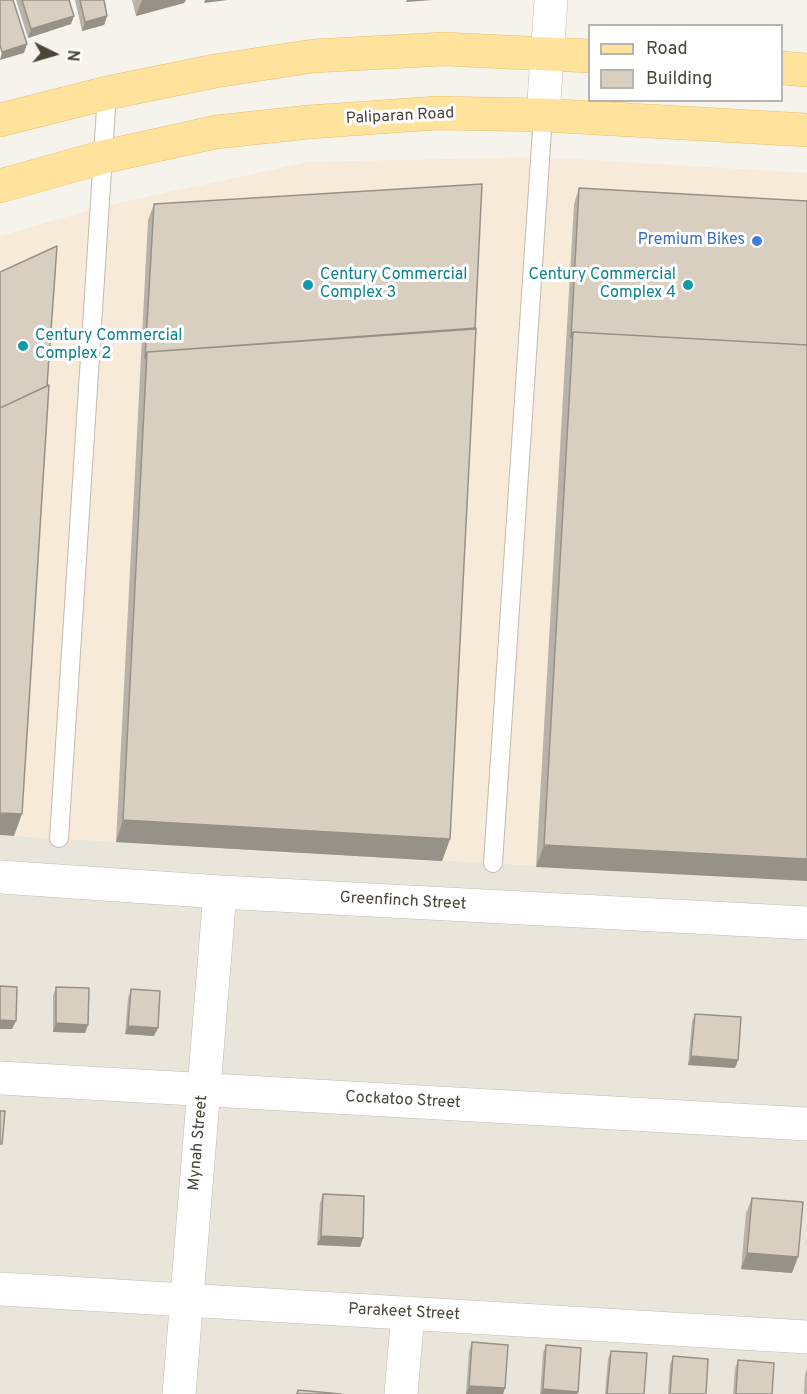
<!DOCTYPE html>
<html>
<head>
<meta charset="utf-8">
<style>
	body { margin:0 }
	#map { position:relative; width:807px; height:1394px; overflow:hidden; background:#f6f3ec; font-family:Overpass,sans-serif }
	canvas { display:block }
	.legend { position:absolute; left:588px; top:24px; width:195px; height:78px; box-sizing:border-box; background:#fff; border:2px solid #b7b4b0; margin:0; padding:8px 10px; list-style:none; font-size:18px; color:#4b4439 }
	.legend li { display:flex; align-items:center; gap:12px; height:30px }
	.legend b { width:30px; border:2px solid #b7b4b0 }
	.north { position:absolute; left:24px; top:24px; width:60px; height:60px; -webkit-text-stroke:4px #fff; paint-order:stroke; rotate:95deg; font-size:16px; font-weight:700; line-height:24px; text-align:center; color:#4b4439 }
	.north::after { content:''; display:block; margin:auto; width:21px; height:27px; background:#4b4439; clip-path:polygon(50% 0,100% 100%,50% 72%,0 100%) }
</style>
</head>
<body>
<div id="map">
<canvas width="807" height="1394"></canvas>
<ul class="legend">
<li><b style="height:8px;background:#ffe39c"></b>Road</li>
<li><b style="height:16px;background:#d8cfc1"></b>Building</li>
</ul>
<div class="north">N</div>
</div>
<script>
const c = document.querySelector('canvas').getContext('2d');
c.lineJoin = 'round';
function paint(path, color) { c.fillStyle = color; c.fill(path, 'evenodd'); }
const poly = rows => new Path2D(rows.map(r => 'M' + r).join(''));
function trace(path, color, width, dash) { c.strokeStyle = color; c.lineWidth = width; c.lineCap = dash ? 'butt' : 'round'; c.setLineDash(dash || []); c.stroke(path); }
function label(font, color, halo, rows, align = 'center') {
  c.font = font + ' Overpass,sans-serif'; c.lineWidth = 6; c.setLineDash([]); c.textBaseline = 'middle'; c.strokeStyle = halo; c.fillStyle = color; for (const [text, x, y, turn = 0] of rows) {
    c.save(); c.translate(x, y); c.rotate((+turn || 0) * Math.PI / 180); c.textAlign = isNaN(turn) ? turn : align; if (halo) c.strokeText(text, 0, 0); c.fillText(text, 0, 0); c.restore();
  }
}
paint(poly([
	[0,835,807,881,807,1394,0,1394]
]), '#eae5da');
paint(poly([
	[540,157,807,173,807,881,0,835,0,236,100,207,308,162]
]), '#f7ead8');
const lane = poly([
	[59,838,107,93],
	[493,863,543,115]
]);
const street = poly([
	[543,115,551,0],
	[0,877,220,892,807,923],
	[0,1078,807,1124],
	[0,1289,807,1337],
	[179,1394,220,892],
	[401,1394,408,1313]
]);
const primary = poly([
	[782,68,807,70],
	[0,120,107,93,215,71,313,56,444,49,590,56],
	[0,186,103,157,216,132,309,122,437,113,543,115,807,130]
]);
trace(lane, '#c2bbae', 20);
trace(street, '#c2bbae', 34);
trace(primary, '#e6c16a', 34);
trace(lane, '#fff', 18);
trace(street, '#fff', 33);
trace(primary, '#ffe39c', 33);
paint(poly([
	[16,0,69,0,71,24,28,38],
	[75,0,104,0,107,16,104,25,82,31],
	[132,0,186,0,184,3,136,16],
	[579,188,807,201,536,867,574,204],
	[154,204,450,839,442,861,116,842,148,220],
	[56,987,85,1033,53,1032,53,996],
	[131,989,154,1036,125,1034,128,998],
	[695,1014,738,1060,735,1068,688,1065,692,1022],
	[323,1194,363,1238,360,1247,317,1245,320,1203],
	[752,1198,792,1273,741,1269,746,1213],
	[472,1342,505,1388,503,1394,466,1394,469,1351],
	[546,1345,577,1394,540,1394,543,1353],
	[611,1351,644,1394,605,1394,608,1359],
	[673,1356,706,1394,668,1394,670,1365],
	[738,1360,772,1394,733,1394,735,1369],
	[807,1369,807,1394,804,1394,805,1374]
]), '#bab2a6');
paint(poly([
	[142,0,186,0,184,3,136,16],
	[205,0,228,0,204,3],
	[407,0,433,0,406,2],
	[74,16,71,24,28,38,31,29],
	[107,16,104,25,82,31,85,22],
	[27,44,24,53,0,60,2,52],
	[0,813,22,814,14,836,0,835],
	[123,820,450,839,442,861,116,842],
	[544,845,807,859,807,881,536,867],
	[0,1020,16,1021,12,1029,0,1029],
	[56,1023,88,1025,85,1033,53,1032],
	[128,1026,158,1028,154,1036,125,1034],
	[691,1056,738,1060,735,1068,688,1065],
	[321,1236,363,1238,360,1247,317,1245],
	[747,1253,798,1257,792,1273,741,1269],
	[469,1386,505,1388,503,1394,466,1394],
	[543,1389,578,1392,577,1394,541,1394]
]), '#979187');
const building = poly([
	[0,0,13,0,27,44,2,52,0,45,0,0],
	[22,0,69,0,74,16,31,29,22,0],
	[80,0,104,0,107,16,85,22,80,0],
	[482,184,475,329,147,352,145,358,154,204,482,184],
	[579,188,807,201,807,345,573,332,571,338,579,188],
	[57,246,47,386,0,408,0,272,57,246],
	[476,328,450,839,123,820,147,352,476,328],
	[573,332,807,345,807,859,544,845,573,332],
	[49,385,22,814,0,813,0,408,49,385],
	[0,986,17,987,16,1021,0,1020,0,986],
	[56,987,89,988,88,1025,56,1023,56,987],
	[131,989,160,991,158,1028,128,1026,131,989],
	[695,1014,741,1017,738,1060,691,1056,695,1014],
	[0,1111,5,1111,2,1144,0,1144,0,1111],
	[323,1194,364,1196,363,1238,321,1236,323,1194],
	[752,1198,803,1202,798,1257,747,1253,752,1198],
	[472,1342,508,1345,505,1388,469,1386,472,1342],
	[546,1345,581,1348,578,1392,543,1389,546,1345],
	[611,1351,647,1353,644,1394,607,1394,611,1351],
	[673,1356,708,1359,706,1394,670,1394,673,1356],
	[738,1360,774,1363,772,1394,736,1394,738,1360],
	[298,1390,341,1394,297,1394,298,1390]
]);
paint(building, '#d8cfc1');
trace(building, '#979187', 1.5);
for (const [x, y, r, color] of [
	[757,241,6,"#3f7fe0"],
	[308,285,6,"#0f9aa8"],
	[688,285,6,"#0f9aa8"],
	[23,346,6,"#0f9aa8"]
]) { const dot = new Path2D(); dot.arc(x, y, r, 0, 2 * Math.PI); c.fillStyle = color; c.fill(dot); trace(dot, '#fff', 2); }
label('16px', '#4b4439', '#fff', [
	["Paliparan Road",400,117,-3],
	["Greenfinch Street",403,902,3],
	["Cockatoo Street",403,1101,3],
	["Mynah Street",199,1143,-85],
	["Parakeet Street",404,1313,3]
]);
label('16px', '#366cbe', '#fff', [
	["Premium Bikes",745,241]
], 'right');
label('16px', '#0d838f', '#fff', [
	["Century Commercial",320,276],
	["Complex 3",320,294],
	["Century Commercial",676,276,"right"],
	["Complex 4",676,294,"right"],
	["Century Commercial",35,337],
	["Complex 2",35,355]
], 'left');
</script>
</body>
</html>
